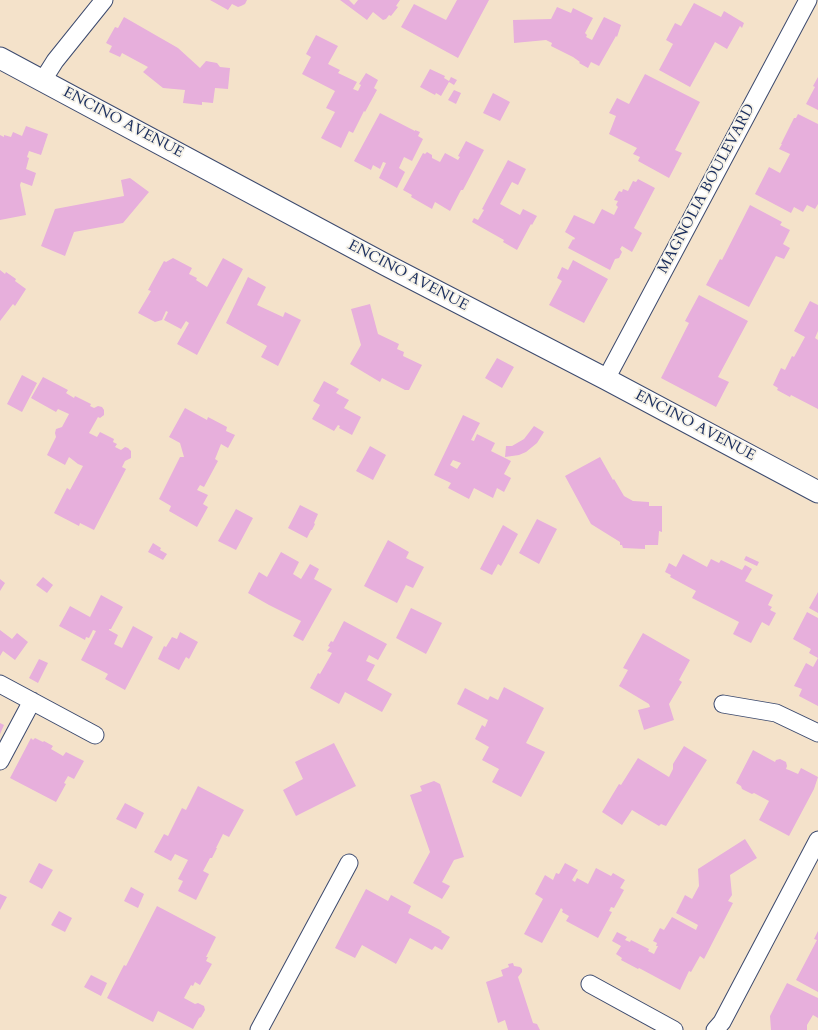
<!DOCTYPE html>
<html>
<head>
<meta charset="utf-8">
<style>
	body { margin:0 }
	canvas { display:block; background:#f4e2ca }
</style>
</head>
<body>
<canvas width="818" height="1030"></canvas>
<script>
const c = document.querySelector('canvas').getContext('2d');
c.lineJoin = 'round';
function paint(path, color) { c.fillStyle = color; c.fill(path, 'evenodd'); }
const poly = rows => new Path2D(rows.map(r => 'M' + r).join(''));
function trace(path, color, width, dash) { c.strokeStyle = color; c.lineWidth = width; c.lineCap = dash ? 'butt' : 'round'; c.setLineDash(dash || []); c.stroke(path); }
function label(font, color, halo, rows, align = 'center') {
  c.font = font + ' Cardo,serif'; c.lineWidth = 3.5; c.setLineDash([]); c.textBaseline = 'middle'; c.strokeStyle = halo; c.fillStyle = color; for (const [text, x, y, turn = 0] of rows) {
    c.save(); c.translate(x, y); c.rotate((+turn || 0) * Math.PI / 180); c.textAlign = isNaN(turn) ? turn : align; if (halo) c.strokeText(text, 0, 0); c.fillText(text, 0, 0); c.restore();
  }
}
paint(poly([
	[210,0,247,0,245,4,241,6,238,7,232,4,228,10],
	[340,0,349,0,354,5,358,0,400,0,396,6,398,7,391,16,389,15,386,19,383,20,373,12,367,20],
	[457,0,489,0,458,58,401,27,414,4,446,20],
	[694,3,721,17,724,11,744,23,742,28,740,26,727,49,715,42,690,87,659,70,673,44,666,40,675,23,681,26],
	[557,7,571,13,573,8,593,18,585,33,587,35,586,37,592,40,604,17,621,25,617,37,616,36,599,66,591,62,588,68,579,63,580,62,573,57,551,46,552,43,546,40,514,43,513,20,551,19],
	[124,17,178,48,200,68,206,61,217,63,220,67,230,68,228,89,215,88,213,103,202,102,202,105,183,103,185,90,163,88,143,72,148,67,122,53,120,57,109,52,112,46,106,43,115,27,118,28],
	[316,35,338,46,328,64,340,70,338,73,357,82,353,89,358,91,361,85,359,84,366,73,378,80,374,88,377,90,365,112,364,111,353,133,349,131,341,148,321,138,335,112,326,108,335,91,302,74,311,57,306,54],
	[430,69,445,76,444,78,449,81,451,77,457,80,454,85,449,82,441,96,436,93,435,95,420,87],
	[645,74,700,102,675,150,682,153,669,178,638,161,640,157,633,154,637,148,609,134,616,116,609,113,617,98,629,104],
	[818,77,818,110,806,104,815,87,813,86],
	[454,90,461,93,456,104,448,100],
	[493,93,510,102,500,121,483,113],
	[380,113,415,131,415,130,420,132,418,136,423,139,412,161,404,157,399,168,405,172,397,188,379,178,386,163,383,162,380,169,373,165,371,170,354,161],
	[798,114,818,124,818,204,815,209,807,205,803,212,794,207,791,213,755,194,769,167,780,173,790,154,779,149,782,144,781,144,794,118,796,118],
	[26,126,48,134,41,155,29,151,27,157,29,158,26,169,36,173,32,186,21,182,20,185,26,215,0,220,0,135,4,137,4,135,11,137,13,132,22,136],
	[466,141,484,150,463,190,461,190,450,211,435,202,432,209,411,197,412,195,403,190,423,153,425,154,427,152,432,155,432,158,440,162,445,153,458,160,460,157,458,156],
	[508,160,526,169,518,185,512,182,500,204,520,215,523,209,537,216,532,225,531,224,517,250,503,242,504,240,472,222,474,218,478,220,484,210,482,209],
	[130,178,149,192,123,223,74,232,65,256,41,246,55,209,124,196,121,180],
	[638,179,655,188,634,228,642,233,632,252,622,246,620,249,622,252,619,258,615,259,610,270,568,248,573,239,574,240,575,238,565,232,574,215,594,224,602,209,614,215,618,207,616,205,618,201,614,200,619,191,622,192,623,189,628,191,633,181,636,182],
	[750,205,782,222,780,225,790,230,783,244,790,248,784,259,776,256,749,307,706,285,720,259,722,260],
	[173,258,192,268,189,274,197,278,196,280,207,287,223,258,243,269,197,355,177,344,189,323,186,321,181,329,164,320,168,312,166,311,162,320,155,322,138,313,151,291,148,290,164,261,166,262],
	[573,260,608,279,584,323,549,305,562,281,557,278,562,267,568,270],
	[0,270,5,274,6,272,16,279,15,281,26,289,15,306,13,304,0,321],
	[248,277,266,287,257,305,283,317,285,312,301,320,278,366,261,357,267,346,226,323],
	[699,295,748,321,718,377,729,382,716,407,661,378,689,323,685,321],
	[810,301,818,305,818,331,815,338,818,340,818,409,791,395,790,397,777,390,778,388,773,385,781,368,785,370,792,356,794,357,805,337,794,331],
	[370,304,378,334,399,344,397,349,404,352,403,356,422,365,409,390,405,390,382,378,380,382,350,364,361,345,351,309],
	[497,358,514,367,502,388,485,378],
	[22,375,37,383,22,412,7,404],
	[43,377,68,390,66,393,74,398,75,396,91,404,90,406,94,408,98,406,102,407,104,410,104,415,100,418,98,417,89,433,97,437,100,432,114,439,113,442,117,444,115,447,121,450,125,447,128,448,131,451,131,458,125,461,122,467,126,469,94,530,80,523,79,526,54,513,67,488,70,490,83,466,78,464,69,457,65,465,47,455,56,437,55,433,56,429,62,427,69,414,58,409,56,412,31,398],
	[324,381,339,389,336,393,349,400,344,408,361,417,352,435,339,428,340,426,338,425,334,431,312,419,320,405,313,401],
	[185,408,207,420,208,417,227,427,226,431,235,435,228,448,221,444,215,459,218,461,204,487,200,485,197,490,208,495,203,504,208,507,197,527,169,511,171,506,159,499,180,457,184,457,180,443,169,437],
	[463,415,480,423,471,440,474,441,477,434,495,443,491,451,511,461,504,474,511,478,504,492,497,488,493,498,474,488,469,499,448,488,451,483,434,475],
	[453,460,461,463,457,469,450,465],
	[534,426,544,432,537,443,526,452,519,455,505,457,506,446,512,446,524,439],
	[370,446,386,455,373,480,356,471],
	[600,457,613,480,614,479,624,496,633,501,649,502,649,506,662,506,662,532,659,531,658,545,645,545,645,549,623,548,622,545,620,545,620,542,591,524,565,476],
	[300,505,318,514,314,523,315,524,312,530,311,530,307,538,288,528],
	[236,509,253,518,236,550,218,541],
	[537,519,557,529,539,564,519,553],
	[503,525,518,534,501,566,498,564,492,575,480,569],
	[388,540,409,552,406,558,424,567,413,588,406,585,397,603,364,586],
	[153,543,161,548,160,550,167,554,163,560,148,552],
	[281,552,299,562,293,574,301,579,310,564,319,569,314,579,332,589,303,641,293,636,301,621,269,605,248,593,259,572,267,577],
	[683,554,707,567,711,559,719,563,721,560,742,570,745,565,752,569,745,581,773,595,768,605,772,607,770,610,776,613,769,626,762,622,751,643,733,634,739,622,692,598,696,591,670,577,671,575,665,572,669,563,676,567],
	[746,556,759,562,757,566,744,560],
	[43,577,53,585,47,593,36,585],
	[0,579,5,583,0,591],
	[818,592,818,613,809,608],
	[101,595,123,607,111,629,109,629,109,630,118,635,114,644,122,648,133,626,153,637,125,690,105,679,108,674,81,660,96,631,93,630,89,638,86,637,85,640,59,626,70,606,90,617],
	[411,608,442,623,426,654,396,638],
	[807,612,818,618,818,658,809,653,811,649,793,639],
	[344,621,387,644,378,660,369,655,366,661,375,665,367,680,392,694,382,712,345,692,339,704,310,688,318,673,320,674,332,653,327,651,330,647,328,646,331,641,333,642],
	[0,630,12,639,17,633,28,642,15,660,3,651,0,656],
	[180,632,198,642,189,659,186,657,179,670,158,659,164,646,166,647,172,637,177,639],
	[643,633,690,660,679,680,682,682,669,704,674,720,644,730,638,710,650,707,649,704,619,686,628,670,623,668],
	[818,658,818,706,799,696,802,689,794,686,806,663,813,667],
	[39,659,48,663,38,683,29,678],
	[504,687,544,708,526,743,545,752,521,797,492,782,499,769,482,760,489,747,475,739,482,725,485,727,488,720,457,704,465,688,488,700,490,696,498,700],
	[0,723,4,725,0,734],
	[31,738,33,740,35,738,43,742,44,741,53,746,51,749,63,756,66,752,84,761,74,779,68,776,64,783,66,784,56,802,10,778],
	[334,743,356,786,296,816,283,790,303,779,295,762],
	[684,746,707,760,666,826,661,824,659,826,632,810,622,825,602,812,619,784,621,785,638,758,669,777,673,769,673,764],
	[753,750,775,762,776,760,780,759,786,762,787,766,786,769,789,770,798,774,801,768,818,777,814,789,789,836,759,820,769,801,754,793,752,794,742,789,741,786,736,783],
	[434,781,440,784,464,857,454,860,442,882,450,886,442,899,413,883,430,852,410,795,422,791,420,786],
	[198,786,244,810,229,837,223,834,216,848,217,848,212,858,210,858,203,871,209,874,196,900,178,891,183,881,178,879,188,860,175,854,171,861,154,852,164,834,168,836,182,808,186,810],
	[125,803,144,813,136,829,116,819],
	[745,839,757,858,730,875,732,895,728,901,733,903,704,959,700,956,691,972,689,971,680,990,639,968,638,969,621,960,622,958,616,954,621,946,612,941,617,932,627,937,625,940,630,942,631,940,649,949,648,951,654,954,658,946,656,946,657,943,653,941,660,928,664,930,672,917,696,930,698,925,676,913,685,895,692,899,699,886,698,869],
	[39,863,53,870,42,889,29,882],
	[565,863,578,870,572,880,575,882,577,878,588,884,596,868,611,876,613,873,625,880,620,888,624,890,614,908,611,907,609,911,612,912,598,938,566,921,569,916,562,912,563,910,561,908,542,943,524,934,543,899,535,894,545,875,553,880,556,873,559,874],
	[131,887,144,894,138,908,124,901],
	[366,889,388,901,391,895,411,906,408,913,442,931,441,932,450,937,442,950,435,946,432,950,410,938,396,964,362,945,355,958,335,948],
	[0,894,7,897,0,910],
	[157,906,216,937,206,957,208,957,206,961,212,964,200,985,195,982,193,986,191,985,184,998,195,1004,198,1003,204,1006,205,1010,201,1017,199,1018,193,1029,158,1011,153,1022,107,998,124,965,126,966],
	[59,911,72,918,65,932,51,925],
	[818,931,818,992,796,980,817,940,814,939],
	[513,963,514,966,520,967,522,969,522,972,518,977,533,1023,537,1024,540,1030,508,1030,505,1020,498,1023,486,982,503,976,501,970,509,967,508,964],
	[91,975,107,983,101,996,84,987],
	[787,983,818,998,818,1018,813,1015,807,1025,807,1030,771,1030,770,1016]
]), '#e7afdc');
const minor = poly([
	[43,80,55,61,104,0],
	[606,379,808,0],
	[0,684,95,735],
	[723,704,776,713,818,733],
	[0,761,32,701],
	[590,984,674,1030],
	[259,1030,349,863],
	[715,1030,722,1022,818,840]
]);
const tertiary = poly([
	[0,58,386,265,606,379,818,492]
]);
trace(minor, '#3c4a6e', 19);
trace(tertiary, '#3c4a6e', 23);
trace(minor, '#fff', 17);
trace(tertiary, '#fff', 21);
label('15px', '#1b2f5e', '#f7f3e8', [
	["ENCINO AVENUE",123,123,28],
	["MAGNOLIA BOULEVARD",707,189,-62],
	["ENCINO AVENUE",408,276,28],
	["ENCINO AVENUE",695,426,28]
]);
</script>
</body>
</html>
